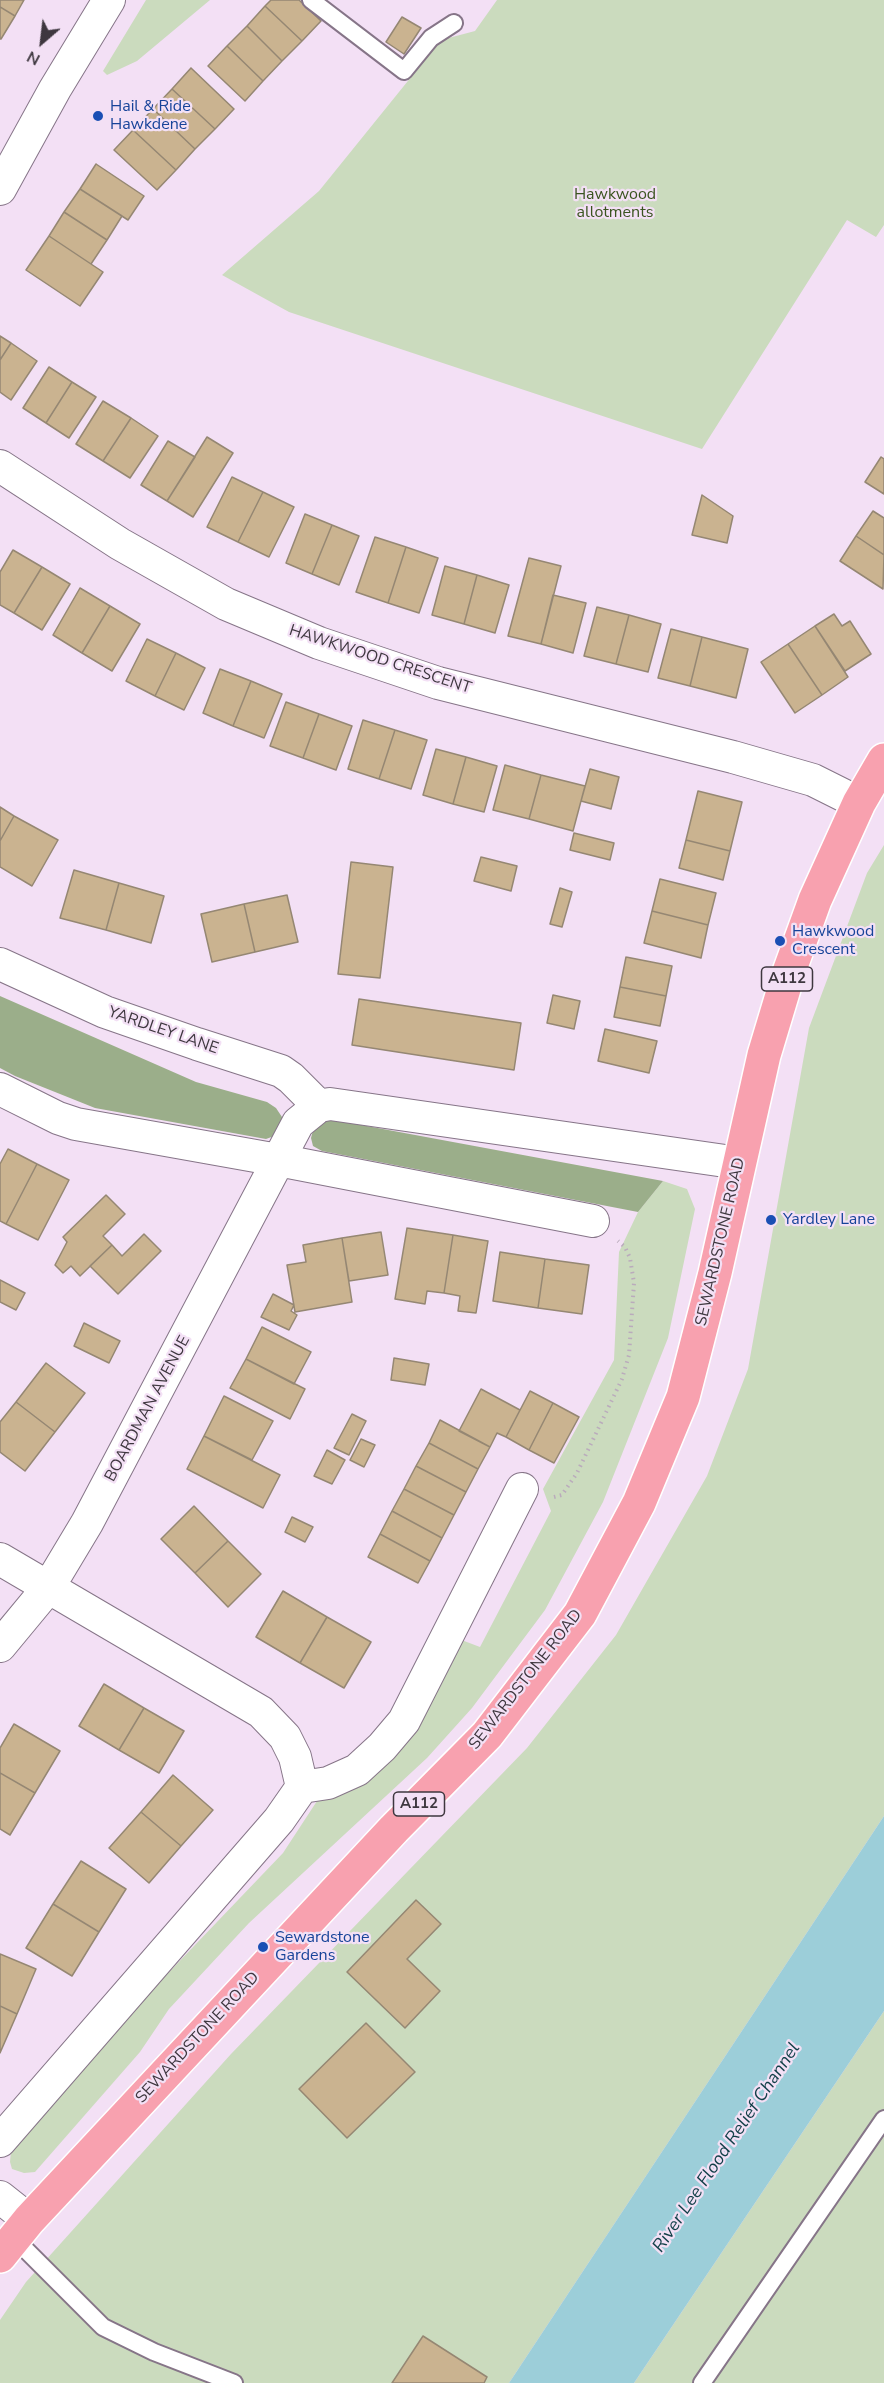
<!DOCTYPE html>
<html>
<head>
<meta charset="utf-8">
<style>
	body { margin:0 }
	#map { position:relative; width:884px; height:2383px; overflow:hidden; background:#f3e0f5; font-family:"Nunito Sans",sans-serif }
	canvas { display:block }
	.north { position:absolute; left:12px; top:12px; width:60px; height:60px; -webkit-text-stroke:4px #f3e0f5; paint-order:stroke; rotate:208deg; font-size:16px; font-weight:700; line-height:24px; text-align:center; color:#3e373f }
	.north::after { content:''; display:block; margin:auto; width:21px; height:27px; background:#3e373f; clip-path:polygon(50% 0,100% 100%,50% 72%,0 100%) }
</style>
</head>
<body>
<div id="map">
<canvas width="884" height="2383"></canvas>
<div class="north">N</div>
</div>
<script>
const c = document.querySelector('canvas').getContext('2d');
c.lineJoin = 'round';
function paint(path, color) { c.fillStyle = color; c.fill(path, 'evenodd'); }
const poly = rows => new Path2D(rows.map(r => 'M' + r).join(''));
function trace(path, color, width, dash) { c.strokeStyle = color; c.lineWidth = width; c.lineCap = dash ? 'butt' : 'round'; c.setLineDash(dash || []); c.stroke(path); }
function label(font, color, halo, rows, align = 'center') {
  c.font = font + ' "Nunito Sans",sans-serif'; c.lineWidth = 4.5; c.setLineDash([]); c.textBaseline = 'middle'; c.strokeStyle = halo; c.fillStyle = color; for (const [text, x, y, turn = 0] of rows) {
    c.save(); c.translate(x, y); c.rotate((+turn || 0) * Math.PI / 180); c.textAlign = isNaN(turn) ? turn : align; if (halo) c.strokeText(text, 0, 0); c.fillText(text, 0, 0); c.restore();
  }
}
paint(poly([
	[146,0,210,0,137,61,107,75,103,71],
	[497,0,884,0,884,225,876,237,847,220,702,449,289,312,222,275,319,191,441,40,475,31],
	[884,845,884,1816,509,2383,0,2383,0,2320,26,2282,231,2054,527,1748,616,1635,707,1476,748,1369,809,1028,867,873],
	[663,1181,687,1189,695,1209,668,1338,603,1502,545,1610,472,1708,427,1758,249,1923,169,2009,140,2052,35,2172,24,2173,12,2169,10,2162,11,2151,150,1992,283,1853,317,1801,395,1738,451,1636,480,1647,551,1511,543,1489,614,1360,619,1252,638,1212],
	[884,2011,884,2383,634,2383]
]), '#cbdbbe');
paint(poly([
	[0,996,196,1082,267,1102,276,1108,282,1117,282,1126,277,1135,266,1139,95,1108,15,1076,0,1068],
	[329,1119,663,1181,638,1212,322,1151,313,1146,311,1138,314,1127]
]), '#9bae8a');
paint(poly([
	[884,1816,884,2011,634,2383,509,2383]
]), '#9cced9');
const building = poly([
	[0,0,24,0,15,16,0,7,0,0],
	[271,0,299,0,321,21,302,41,265,6,271,0],
	[265,6,302,41,282,61,247,26,265,6],
	[0,7,15,16,1,39,0,39,0,7],
	[402,17,421,28,404,54,386,42,402,17],
	[247,26,282,61,263,81,227,46,247,26],
	[227,46,263,81,245,101,208,66,227,46],
	[191,68,234,109,215,129,172,89,191,68],
	[172,89,215,129,195,149,153,109,172,89],
	[153,109,195,149,176,170,133,130,153,109],
	[133,130,176,170,157,190,114,150,133,130],
	[96,164,144,196,128,220,80,189,96,164],
	[80,189,122,216,107,240,64,212,80,189],
	[64,212,107,240,91,264,49,236,64,212],
	[49,236,103,272,80,306,26,270,49,236],
	[0,336,11,343,0,360,0,336],
	[11,343,37,361,11,400,0,392,0,360,11,343],
	[49,367,72,382,46,423,23,408,49,367],
	[72,382,96,397,69,438,46,423,72,382],
	[103,401,131,418,103,461,76,444,103,401],
	[131,418,158,436,130,478,103,461,131,418],
	[207,437,233,453,193,517,167,501,207,437],
	[168,441,195,457,167,501,141,485,168,441],
	[881,457,884,459,884,494,865,482,881,457],
	[232,477,263,492,238,542,207,527,232,477],
	[263,492,294,507,269,557,238,542,263,492],
	[702,495,733,516,727,543,692,535,702,495],
	[873,511,884,518,884,555,856,536,873,511],
	[305,514,332,525,312,574,286,563,305,514],
	[332,525,359,536,339,585,312,574,332,525],
	[856,536,884,555,883,589,840,561,856,536],
	[375,537,406,547,388,603,356,592,375,537],
	[406,547,438,558,419,613,388,603,406,547],
	[13,550,42,567,14,613,0,605,0,572,13,550],
	[529,558,561,566,541,644,508,636,529,558],
	[445,566,477,575,464,624,432,615,445,566],
	[42,567,70,584,42,630,14,613,42,567],
	[477,575,509,585,495,633,464,624,477,575],
	[80,588,110,606,82,653,53,635,80,588],
	[553,595,586,603,573,653,541,644,553,595],
	[110,606,140,624,112,671,82,653,110,606],
	[597,607,629,615,616,664,584,656,597,607],
	[834,614,842,626,850,621,871,654,845,671,815,626,834,614],
	[629,615,661,624,648,672,616,664,629,615],
	[815,626,848,677,822,695,788,644,815,626],
	[671,629,702,637,690,686,658,678,671,629],
	[702,637,748,649,736,698,690,686,702,637],
	[147,639,176,653,155,696,126,681,147,639],
	[788,644,822,695,795,713,761,662,788,644],
	[176,653,205,668,184,710,155,696,176,653],
	[220,669,251,681,233,726,203,713,220,669],
	[251,681,282,694,264,738,233,726,251,681],
	[286,702,319,714,303,758,270,746,286,702],
	[319,714,352,726,336,770,303,758,319,714],
	[363,720,395,730,379,779,348,769,363,720],
	[395,730,427,740,411,789,379,779,395,730],
	[436,749,466,757,453,804,423,795,436,749],
	[466,757,497,766,484,812,453,804,466,757],
	[505,765,541,775,529,819,493,810,505,765],
	[590,769,619,777,611,809,581,801,590,769],
	[541,775,585,786,573,831,529,819,541,775],
	[698,791,742,802,730,851,686,840,698,791],
	[0,807,14,816,0,841,0,807],
	[14,816,58,840,32,886,0,867,0,841,14,816],
	[574,833,614,843,610,860,570,850,574,833],
	[686,840,730,851,723,880,679,868,686,840],
	[481,857,517,866,511,891,474,881,481,857],
	[351,862,393,867,380,978,338,974,351,862],
	[74,870,119,883,106,930,60,918,74,870],
	[660,879,716,893,708,925,652,911,660,879],
	[119,883,164,896,151,943,106,930,119,883],
	[560,888,572,892,562,927,550,924,560,888],
	[287,895,298,942,255,952,244,904,287,895],
	[244,904,255,952,212,962,201,914,244,904],
	[652,911,708,925,701,958,644,943,652,911],
	[626,957,672,966,666,996,620,987,626,957],
	[620,987,666,996,660,1026,614,1017,620,987],
	[553,995,580,1001,574,1029,547,1023,553,995],
	[359,999,521,1023,514,1070,352,1045,359,999],
	[605,1029,657,1041,649,1073,598,1061,605,1029],
	[8,1149,37,1164,6,1224,0,1221,0,1164,8,1149],
	[37,1164,69,1180,38,1240,6,1224,37,1164],
	[106,1195,125,1214,103,1236,112,1245,80,1276,71,1266,63,1273,55,1265,67,1242,63,1237,106,1195],
	[407,1228,453,1235,444,1293,427,1291,425,1304,395,1299,407,1228],
	[381,1232,388,1275,349,1281,342,1238,381,1232],
	[144,1234,161,1251,118,1294,90,1266,112,1245,122,1256,144,1234],
	[453,1235,488,1241,476,1313,458,1311,460,1296,444,1293,453,1235],
	[342,1238,352,1302,295,1312,287,1265,306,1262,303,1245,342,1238],
	[500,1252,545,1259,538,1308,493,1301,500,1252],
	[545,1259,589,1265,582,1314,538,1308,545,1259],
	[0,1280,25,1293,16,1310,0,1302,0,1280],
	[273,1294,294,1305,291,1311,297,1315,289,1330,261,1317,273,1294],
	[84,1323,120,1341,109,1363,74,1346,84,1323],
	[262,1327,311,1352,294,1384,246,1359,262,1327],
	[394,1358,429,1364,425,1385,391,1380,394,1358],
	[246,1359,305,1389,290,1419,230,1388,246,1359],
	[46,1363,85,1393,55,1432,16,1402,46,1363],
	[481,1389,520,1410,506,1437,497,1433,490,1447,459,1431,481,1389],
	[530,1391,553,1403,529,1450,506,1437,530,1391],
	[224,1396,273,1421,252,1460,204,1436,224,1396],
	[16,1402,55,1432,25,1471,0,1452,0,1422,16,1402],
	[553,1403,579,1417,554,1463,529,1450,553,1403],
	[352,1414,366,1421,349,1455,334,1448,352,1414],
	[440,1420,490,1447,478,1469,429,1443,440,1420],
	[204,1436,280,1475,263,1508,187,1469,204,1436],
	[361,1439,375,1445,364,1467,350,1460,361,1439],
	[429,1443,478,1469,466,1492,416,1466,429,1443],
	[327,1450,345,1460,332,1484,314,1476,327,1450],
	[416,1466,466,1492,454,1515,404,1489,416,1466],
	[404,1489,454,1515,442,1538,392,1511,404,1489],
	[194,1506,228,1541,195,1573,161,1539,194,1506],
	[392,1511,442,1538,430,1561,380,1534,392,1511],
	[292,1517,313,1527,305,1542,285,1532,292,1517],
	[380,1534,430,1561,418,1583,368,1557,380,1534],
	[228,1541,261,1574,228,1607,195,1573,228,1541],
	[283,1591,327,1617,300,1663,256,1637,283,1591],
	[327,1617,371,1642,344,1688,300,1663,327,1617],
	[104,1684,144,1708,119,1750,79,1726,104,1684],
	[144,1708,184,1731,159,1773,119,1750,144,1708],
	[14,1724,60,1751,35,1793,0,1773,0,1748,14,1724],
	[0,1773,35,1793,10,1835,0,1829,0,1773],
	[173,1775,213,1810,181,1846,141,1812,173,1775],
	[141,1812,181,1846,149,1883,109,1848,141,1812],
	[81,1861,126,1889,99,1932,53,1904,81,1861],
	[416,1900,441,1924,407,1959,440,1991,405,2028,347,1972,416,1900],
	[53,1904,99,1932,72,1976,26,1948,53,1904],
	[0,1954,36,1969,17,2014,0,2006,0,1954],
	[0,2006,17,2014,0,2053,0,2006],
	[366,2023,415,2072,347,2138,299,2089,366,2023],
	[423,2336,487,2377,484,2383,392,2383,423,2336]
]);
paint(building, '#cab390');
trace(building, '#958773', 1.5);
const service = poly([
	[311,0,404,71,431,38,454,23],
	[14,2238,103,2327,154,2352,234,2383],
	[702,2383,884,2119]
]);
const minor = poly([
	[0,189,55,89,109,0],
	[0,466,120,544,226,604,319,643,438,683,733,757,813,780,859,803],
	[0,964,105,1012,197,1044,281,1071,291,1078,319,1106],
	[0,1089,58,1118,76,1124,278,1160,593,1221],
	[0,1559,261,1712,285,1737,295,1757,302,1787],
	[0,1646,48,1588,87,1523,298,1123,319,1106,330,1104,739,1163],
	[0,2141,279,1820,302,1787,328,1783,357,1770,382,1747,404,1721,522,1489],
	[0,2197,29,2220]
]);
const primary = poly([
	[0,2256,29,2220,394,1829,487,1735,580,1614,639,1503,683,1397,715,1273,764,1055,789,972,815,900,859,803,884,760]
]);
trace(service, '#867588', 20);
trace(minor, '#867588', 34);
trace(primary, '#fff', 36);
trace(poly([
	[554,1497,562,1495,577,1473,622,1379,629,1355,634,1283,630,1258,625,1247,618,1241]
]), '#baabbc', 4, [1.5, 4.5]);
trace(service, '#fff', 16);
trace(minor, '#fff', 32);
trace(primary, '#f8a1af', 33);
for (const [x, y, r, color] of [
	[98,116,6,"#1a4fb4"],
	[780,941,6,"#1a4fb4"],
	[771,1220,6,"#1a4fb4"],
	[263,1947,6,"#1a4fb4"]
]) { const dot = new Path2D(); dot.arc(x, y, r, 0, 2 * Math.PI); c.fillStyle = color; c.fill(dot); trace(dot, '#f3e0f5', 2); }
for (const [x, y, w] of [
	[787,979,51],
	[419,1804,51]
]) { const box = new Path2D(); box.roundRect(x - w / 2, y - 12, w, 24, 4.5); c.fillStyle = '#f3e0f5'; c.fill(box); trace(box, '#3e373f', 1.5); }
label('bold 15px', '#3e373f', null, [
	["A112",787,979],
	["A112",419,1804]
]);
label('16px', '#164399', '#f3e0f5', [
	["Hail & Ride",110,107],
	["Hawkdene",110,125],
	["Hawkwood",792,932],
	["Crescent",792,950],
	["Yardley Lane",783,1220],
	["Sewardstone",275,1938],
	["Gardens",275,1956]
], 'left');
label('16px', '#3a541f', '#f3e0f5', [
	["Hawkwood",615,195],
	["allotments",615,213]
]);
label('16px', '#3e373f', '#f3e0f5', [
	["HAWKWOOD CRESCENT",380,660,18],
	["YARDLEY LANE",163,1031,19],
	["SEWARDSTONE ROAD",721,1242,-77],
	["BOARDMAN AVENUE",148,1409,-62],
	["SEWARDSTONE ROAD",526,1680,-52],
	["SEWARDSTONE ROAD",198,2038,-47]
]);
label('italic 18px', '#113f48', '#f3e0f5', [
	["River Lee Flood Relief Channel",727,2148,-56]
]);
</script>
</body>
</html>
